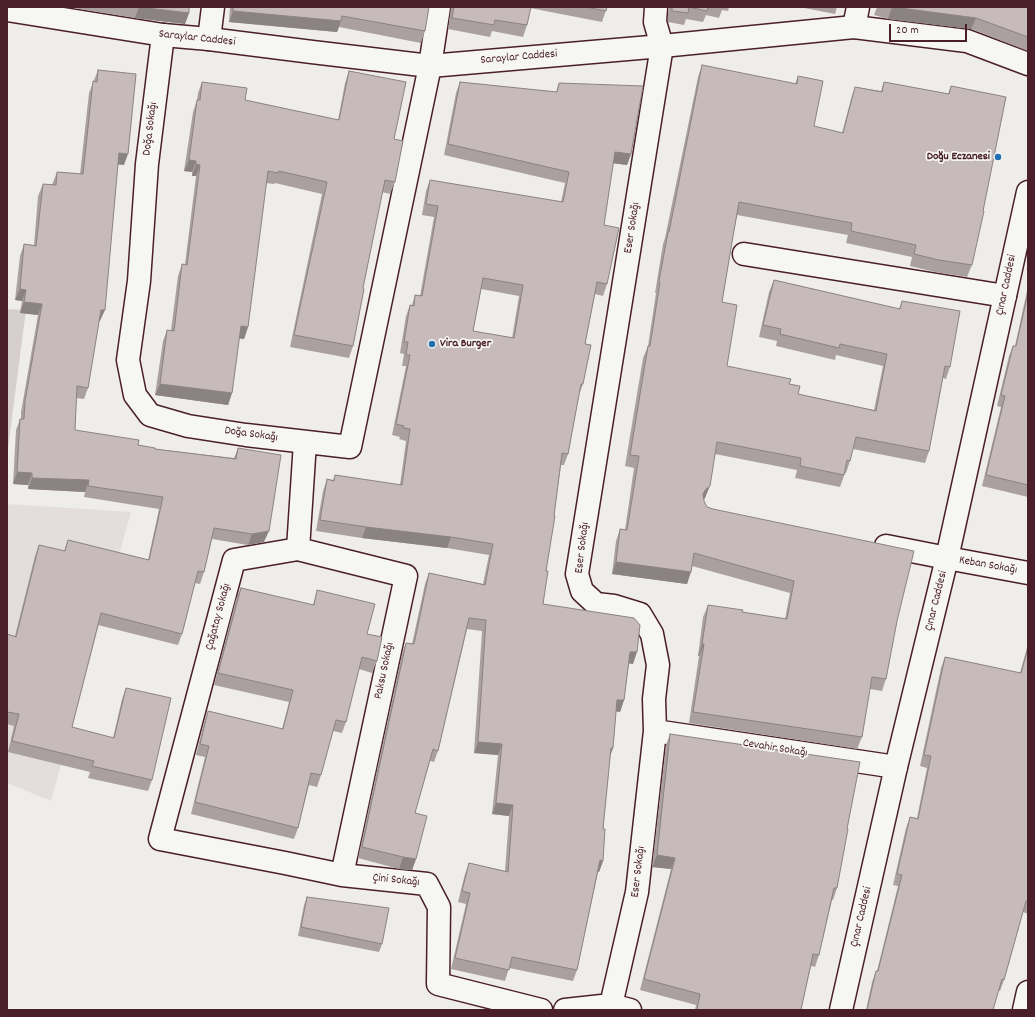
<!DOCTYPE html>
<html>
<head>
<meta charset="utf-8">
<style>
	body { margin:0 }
	#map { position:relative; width:1035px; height:1017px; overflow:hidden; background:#efedea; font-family:Dekko,sans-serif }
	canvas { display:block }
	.frame { position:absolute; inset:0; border:8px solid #4a1f2b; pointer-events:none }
	.scale { position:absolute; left:889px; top:24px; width:78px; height:18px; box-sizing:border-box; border:2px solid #4a1f2b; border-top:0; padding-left:5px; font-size:12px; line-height:14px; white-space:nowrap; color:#4a1f2b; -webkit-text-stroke:3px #f6f6f2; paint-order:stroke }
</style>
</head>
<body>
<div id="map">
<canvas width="1035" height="1017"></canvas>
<div class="frame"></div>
<div class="scale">20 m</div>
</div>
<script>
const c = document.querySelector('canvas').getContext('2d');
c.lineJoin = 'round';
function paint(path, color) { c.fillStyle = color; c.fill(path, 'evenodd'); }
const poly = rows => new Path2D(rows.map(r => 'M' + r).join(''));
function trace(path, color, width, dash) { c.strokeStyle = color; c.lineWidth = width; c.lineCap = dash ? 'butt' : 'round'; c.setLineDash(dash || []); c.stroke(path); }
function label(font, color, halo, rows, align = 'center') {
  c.font = font + ' Dekko,sans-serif'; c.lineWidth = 3.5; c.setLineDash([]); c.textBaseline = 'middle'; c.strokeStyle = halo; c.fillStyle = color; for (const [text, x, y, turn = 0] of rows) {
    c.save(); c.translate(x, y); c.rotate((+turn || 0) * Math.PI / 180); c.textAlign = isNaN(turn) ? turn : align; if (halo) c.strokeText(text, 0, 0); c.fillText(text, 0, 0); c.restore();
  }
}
paint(poly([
	[7,504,131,512,51,801,7,783]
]), '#e3dedc');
paint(poly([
	[7,309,26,310,7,456]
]), '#d7cfce');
const minor = poly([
	[854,27,858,7],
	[163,35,147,164,139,281,128,360,135,395,150,415,188,426,246,435,350,447,430,66,439,7],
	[209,39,213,7],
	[744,254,1005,296],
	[886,546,947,558,1028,573],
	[298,549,305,442],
	[655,731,896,767],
	[342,875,406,576,298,549,234,560,160,839,285,863,342,875,427,884,439,907,438,984,541,1010],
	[611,1005,637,892,655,731,654,699,658,665,652,634,640,614,614,606,596,604,582,591,577,574,662,46,655,22,656,7],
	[565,1010,611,1005,630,1010],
	[1024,1010,1028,992]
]);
const tertiary = poly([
	[7,10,163,35,209,39,312,52,430,66,662,46,854,27,967,41,1028,64],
	[841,1010,896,767,947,558,1028,192]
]);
trace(minor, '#4a1f2b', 25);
trace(tertiary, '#4a1f2b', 25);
trace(minor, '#f6f6f2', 22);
trace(tertiary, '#f6f6f2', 22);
paint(poly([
	[67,7,189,7,189,13,185,24,135,18],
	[230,7,429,7,425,31,421,43,339,27,337,32,229,22],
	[451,7,607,7,602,22,530,8,527,25,523,37,492,31,490,37,448,29],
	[668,7,729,7,728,11,722,10,719,18,706,15,703,22,686,19,684,25,668,22],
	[799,7,837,7,835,14],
	[877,7,1028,7,1028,51,971,29,888,19,874,15],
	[702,65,795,84,798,76,814,126,842,133,851,99,855,87,881,91,884,82,948,94,951,86,972,265,967,277,935,272,910,266,912,257,846,243,848,235,737,215,732,242,722,302,727,366,789,384,798,394,874,410,883,366,836,355,835,360,776,346,777,341,759,337,769,292,774,280,899,309,902,301,950,367,946,379,943,378,929,451,925,463,853,449,850,461,846,473,845,473,840,487,795,478,797,470,715,454,705,498,704,500,704,501,707,507,897,621,886,679,882,691,870,689,862,737,857,749,689,723,699,656,698,656,703,617,708,605,742,612,785,619,790,593,692,566,687,584,612,574,616,541,620,529,625,530,634,468,625,466,643,358,648,346,656,293,655,293,663,244,665,238,698,77],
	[98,70,124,165,118,164,100,321,99,321,88,388,84,399,76,398,75,430,155,449,234,458,238,448,264,542,248,545,212,539,204,572,200,584,195,583,182,634,178,645,98,625,72,727,113,738,122,699,126,688,152,780,148,791,88,778,90,772,8,752,14,726,7,724,7,634,15,636,35,556,39,545,64,551,68,540,148,560,159,509,84,497,85,492,28,489,28,485,13,484,16,430,20,419,21,419,21,412,38,315,20,313,22,301,15,300,20,256,24,244,34,245,38,196,43,184,52,185,57,172,80,174,89,93],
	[349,71,394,139,395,182,390,194,382,192,363,288,353,346,349,358,290,347,322,194,275,183,274,184,266,183,248,327,244,339,239,338,232,393,228,405,155,395,163,341,167,330,171,330,178,276,182,264,185,264,196,176,192,176,192,172,184,171,193,112,197,100,198,93,202,82,245,100,338,120,345,83],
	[460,82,556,92,559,83,631,154,627,165,613,163,604,225,607,284,603,296,595,294,585,344,583,384,579,395,568,454,564,465,561,465,546,571,543,604,633,664,629,663,624,700,620,712,616,711,613,748,610,756,603,829,603,861,599,872,598,872,577,970,573,981,509,968,505,981,451,969,466,904,458,902,465,874,469,863,505,871,509,816,492,814,498,755,474,753,482,631,467,629,438,751,434,762,430,761,415,813,416,859,412,870,399,869,358,858,402,654,406,643,412,644,425,584,429,573,483,584,489,555,447,548,362,538,316,531,323,491,327,479,333,480,335,475,400,485,406,441,399,439,400,437,392,435,406,366,402,366,404,354,400,353,406,316,410,305,412,305,415,295,420,296,434,217,422,215,426,191,430,180,561,202,565,183,444,155,456,93],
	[481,289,519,296,512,338,473,331],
	[1028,286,1028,497,982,486,1001,407,997,406,1009,356,1013,346,1015,346],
	[241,588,313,605,317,590,367,634,377,661,372,673,359,669,346,722,342,733,333,731,321,775,317,787,309,785,298,828,294,839,191,814,205,757,196,755,204,723,208,711,282,729,289,702,214,685,236,599],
	[1028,644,1028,914,1023,912,1004,980,1000,991,998,991,993,1010,866,1010,872,982,876,971,877,971,898,886,893,885,906,828,910,817,917,818,927,768,920,766,941,668,945,657,1020,673],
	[670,734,847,829,837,888,833,900,832,900,819,955,815,967,811,966,801,1010,695,1010,696,1005,640,990,671,869,652,867,666,745],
	[307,897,382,944,379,952,298,936,304,905]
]), '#aaa0a1');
paint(poly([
	[139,7,189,13,185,24,135,18],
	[892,7,976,18,971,29,888,19],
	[233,11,341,21,337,32,229,22],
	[615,152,631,154,627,165,611,163],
	[119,153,128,154,124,165,115,164],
	[189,160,196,161,192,172,184,171],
	[196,164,200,165,196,176,192,176],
	[20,289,26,290,22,301,15,300],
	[24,302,42,304,38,315,20,313],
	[101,310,105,310,100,321,97,321],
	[241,326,248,327,244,339,237,338],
	[160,384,232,393,228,405,155,395],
	[17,472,32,473,28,485,13,484],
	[32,478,89,480,85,492,28,489],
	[710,486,705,498,701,501,703,494,706,489],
	[366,527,451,537,447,548,362,538],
	[269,531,264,542,248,545,252,534],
	[616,562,691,572,687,584,612,574],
	[702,644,704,644,699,656,698,656],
	[630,652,637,652,633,664,626,663],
	[617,700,624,700,620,712,613,711],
	[478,742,502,744,498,755,474,753],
	[611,748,613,748,609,759],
	[496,803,513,805,509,816,492,814],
	[657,855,675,858,671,869,652,867],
	[403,857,416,859,412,870,399,869],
	[600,860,603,861,599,872,596,871]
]), '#8b8283');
const building = poly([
	[139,7,189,7,189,13,139,7],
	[233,7,429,7,425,31,342,16,341,21,233,11,233,7],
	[454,7,531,7,527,25,495,20,494,25,452,18,454,7],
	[586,7,607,7,606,11,586,7],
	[672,7,708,7,707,11,689,7,688,13,672,11,672,7],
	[893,7,1028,7,1028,37,976,18,893,7],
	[702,65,797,84,798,76,823,81,814,126,843,133,855,87,882,92,884,82,949,94,951,86,1006,97,983,211,984,211,972,265,939,260,914,254,916,245,851,231,852,223,739,202,732,242,722,302,737,305,727,366,791,379,789,384,800,386,798,394,876,411,887,354,840,344,839,348,780,334,781,329,763,325,774,280,900,309,902,301,960,311,950,367,945,366,929,451,856,437,850,461,847,460,844,475,800,466,801,458,717,442,710,486,706,489,703,494,704,501,707,507,713,509,914,551,897,621,886,679,872,677,862,737,693,712,704,644,702,644,708,605,743,610,742,612,787,619,794,581,694,553,691,572,616,562,620,529,627,530,639,456,630,455,648,346,650,346,660,282,659,281,668,232,669,232,702,65],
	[98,70,136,74,128,154,119,153,105,310,101,310,88,388,77,386,75,430,139,440,138,445,155,448,155,449,236,459,238,448,281,455,269,531,252,534,214,528,204,572,198,571,182,634,101,613,72,727,114,738,126,688,171,698,152,780,92,766,94,761,12,741,19,714,7,712,7,634,16,637,39,545,65,551,68,540,149,560,163,497,88,486,89,480,32,478,32,473,17,472,20,419,24,419,25,401,42,304,24,302,26,290,20,289,24,244,36,246,43,184,56,185,57,172,83,174,93,81,97,82,98,70],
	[349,71,406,82,394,139,403,141,395,182,385,180,363,288,364,289,353,346,294,335,327,182,279,171,278,173,268,171,248,327,241,326,232,393,160,384,167,330,174,331,182,264,187,265,200,165,196,164,196,161,189,160,197,100,200,100,202,82,247,88,245,100,339,120,349,71],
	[460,82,557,92,559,83,643,86,631,154,615,152,604,225,619,228,607,284,597,282,585,344,591,345,583,384,581,384,568,454,562,453,554,516,555,516,546,571,548,571,543,604,634,618,640,625,637,652,630,652,624,700,617,700,613,748,611,748,603,829,605,829,603,861,600,860,577,970,512,957,509,970,455,958,470,893,462,891,469,863,508,872,513,805,496,803,502,744,478,742,486,620,469,618,438,751,433,749,415,813,427,816,416,859,403,857,362,847,406,643,414,644,429,573,485,585,493,544,451,537,366,527,320,520,327,479,334,481,335,475,402,485,410,429,403,428,404,426,396,424,410,355,406,355,408,342,404,342,410,305,414,306,415,295,422,296,438,206,426,204,430,180,563,202,569,172,448,144,460,82],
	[483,278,523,285,514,338,473,331,483,278],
	[1028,293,1028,485,986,475,1005,396,1001,395,1013,346,1016,346,1028,293],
	[241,588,314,605,317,590,375,604,367,634,382,637,377,661,362,657,346,722,336,720,321,775,311,773,298,828,195,802,209,746,200,744,208,711,283,729,293,690,218,673,241,588],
	[1028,648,1028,901,1026,901,1004,980,1002,979,993,1010,867,1010,876,971,878,971,902,875,897,874,910,817,918,819,931,756,924,755,945,657,1021,673,1028,648],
	[670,734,860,762,847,829,848,829,837,888,834,888,819,955,813,954,801,1010,697,1010,700,994,644,979,675,858,657,855,670,734],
	[307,897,389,908,382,944,301,927,307,897]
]);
paint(building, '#c6babb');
trace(building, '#8b8283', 1);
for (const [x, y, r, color] of [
	[998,157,4,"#1f6fb2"],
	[432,344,4,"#1f6fb2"]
]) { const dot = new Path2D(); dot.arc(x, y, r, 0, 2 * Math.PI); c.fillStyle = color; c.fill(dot); trace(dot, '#f6f6f2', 1.5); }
label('12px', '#4a1f2b', '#f6f6f2', [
	["Saraylar Caddesi",197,39,6],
	["Saraylar Caddesi",519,58,-5],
	["Doğa Sokağı",151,129,-83],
	["Eser Sokağı",633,228,-81],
	["Çınar Caddesi",1007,285,-78],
	["Doğa Sokağı",251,435,8],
	["Eser Sokağı",583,548,-83],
	["Keban Sokağı",988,566,10],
	["Çınar Caddesi",937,601,-76],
	["Çağatay Sokağı",219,617,-75],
	["Paksu Sokağı",385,671,-78],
	["Cevahir Sokağı",775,749,9],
	["Eser Sokağı",639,872,-83],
	["Çini Sokağı",396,881,6],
	["Çınar Caddesi",862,917,-77]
]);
label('bold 12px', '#4a1f2b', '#f6f6f2', [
	["Doğu Eczanesi",990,157],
	["Vira Burger",440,344,"left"]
], 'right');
</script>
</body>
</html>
